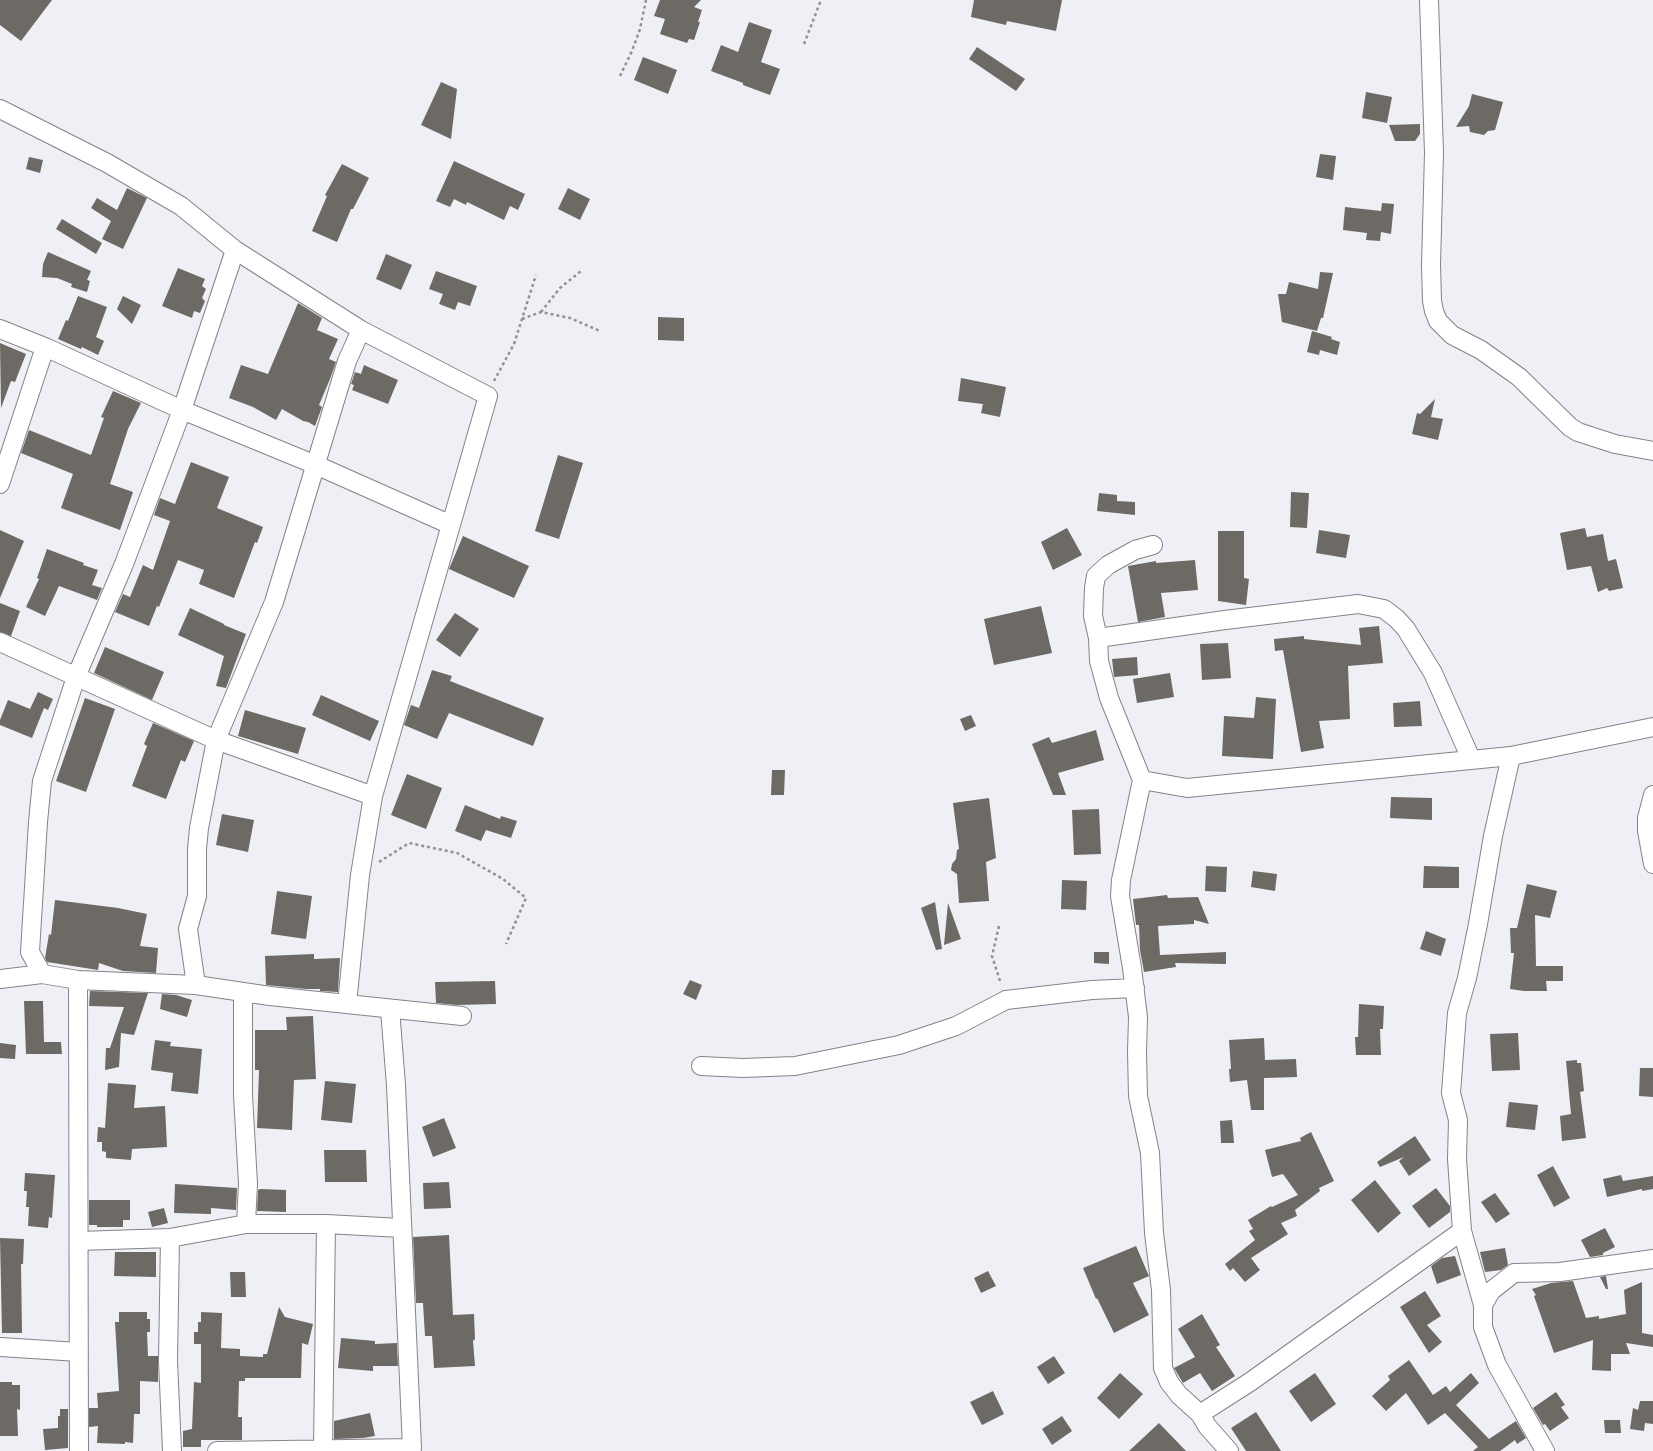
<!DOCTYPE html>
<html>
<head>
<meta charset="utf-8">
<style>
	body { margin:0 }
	canvas { display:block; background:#eef0f6 }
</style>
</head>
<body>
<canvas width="1653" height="1451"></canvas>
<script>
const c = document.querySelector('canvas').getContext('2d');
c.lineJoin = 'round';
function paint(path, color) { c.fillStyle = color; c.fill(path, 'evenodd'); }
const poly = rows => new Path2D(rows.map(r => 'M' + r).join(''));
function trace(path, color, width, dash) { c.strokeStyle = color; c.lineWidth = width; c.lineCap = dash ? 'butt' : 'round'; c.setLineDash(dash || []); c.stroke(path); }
paint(poly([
	[0,0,52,0,21,41,0,25],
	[660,0,701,0,694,7,702,10,698,22,700,22,694,40,689,39,687,43,660,34,665,19,654,16],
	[974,0,1062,0,1056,31,1007,21,1006,25,971,17],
	[749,22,772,30,761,62,780,69,770,95,743,85,743,83,711,71,721,45,738,52],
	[977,47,1025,79,1016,91,969,59],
	[643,57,677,70,668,94,634,80],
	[441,82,457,89,451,139,421,125],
	[1366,92,1392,97,1387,123,1362,118],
	[1472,94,1503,102,1495,130,1488,131,1484,135,1470,132,1469,126,1456,127,1469,106],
	[1420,124,1420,134,1415,141,1395,141,1389,125],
	[1320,154,1336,156,1333,180,1316,177],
	[29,157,43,160,40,173,26,169],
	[454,161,525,194,518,210,510,206,504,220,467,202,466,205,454,199,450,207,436,201],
	[342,164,369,178,353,209,351,209,337,242,312,231,327,196,325,195],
	[127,188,147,198,123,249,102,239,111,221,91,208,97,198,117,210],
	[568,188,590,199,580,220,558,209],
	[1382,203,1394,204,1391,234,1381,232,1380,241,1366,240,1367,233,1343,230,1345,207,1381,211],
	[62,219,102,243,96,254,56,229],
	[48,252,91,271,87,280,90,281,87,292,71,287,72,284,57,278,42,277,43,264],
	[386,254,412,265,401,290,376,279],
	[178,268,205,279,202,286,206,289,202,298,205,301,200,313,194,311,192,318,162,306],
	[436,271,477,286,470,306,458,302,455,310,439,304,443,294,429,289],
	[1320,272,1333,273,1323,318,1321,318,1317,331,1282,322,1278,294,1286,294,1289,282,1318,289],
	[78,296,107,307,96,337,104,341,98,355,82,347,81,349,58,339,66,320,68,321],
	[123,296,141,305,132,324,117,309],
	[298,303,322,318,317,330,338,339,329,359,336,362,330,379,319,405,322,407,315,426,308,422,303,421,282,409,276,420,253,407,229,398,241,365,268,374],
	[658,317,684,318,684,341,658,340],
	[1312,331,1332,337,1331,339,1340,342,1337,355,1320,350,1319,355,1307,352],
	[0,343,26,354,15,382,11,381,1,408],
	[364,365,398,380,388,404,352,390,354,385,351,384,355,372,361,374],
	[961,378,1006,387,1000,417,981,413,983,404,958,401],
	[113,391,141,403,128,429,110,484,133,492,120,530,61,508,73,474,21,453,29,430,91,455,104,418,101,417],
	[1435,399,1431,417,1443,419,1438,440,1412,434,1417,413,1420,414],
	[558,455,583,463,559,539,535,531],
	[191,462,229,477,217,508,263,527,257,543,255,542,234,598,199,584,204,570,178,560,159,607,157,606,149,626,115,612,123,594,130,597,143,565,153,570,170,521,154,515,160,498,175,504],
	[1291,492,1309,493,1307,528,1290,527],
	[1099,493,1117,495,1117,501,1135,502,1135,515,1097,511],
	[1067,528,1082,555,1053,570,1041,542],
	[1585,528,1587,537,1603,534,1608,561,1616,559,1623,588,1609,591,1607,588,1598,592,1591,566,1567,570,1560,533],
	[0,530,24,541,0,598],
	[1319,530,1350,535,1346,558,1316,553],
	[1218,531,1244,531,1244,578,1249,579,1246,605,1218,601],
	[463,536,529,566,514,598,449,569],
	[47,549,84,563,83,565,98,570,92,585,102,588,97,600,59,586,45,616,26,607,39,579,37,578],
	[1195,560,1198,590,1161,593,1165,617,1138,622,1128,566,1156,561,1156,563],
	[0,603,20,611,11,636,0,632],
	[1041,606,1052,653,994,665,984,619],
	[190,608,224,624,224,625,246,634,226,688,216,686,224,656,178,635],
	[455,613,479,629,460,657,436,640],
	[1379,626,1383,663,1348,666,1350,719,1319,721,1324,748,1301,752,1283,650,1275,651,1274,639,1304,636,1304,639,1361,645,1359,628],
	[1228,643,1231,678,1202,680,1200,644],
	[105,647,164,672,152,700,94,673],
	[1137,657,1138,675,1114,677,1112,659],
	[432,670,452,676,450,681,544,718,533,746,449,713,437,739,404,725,411,705,419,708],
	[1170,673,1174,697,1137,703,1133,679],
	[38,692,53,699,48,710,44,708,32,738,0,725,0,720,8,700,30,709],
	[321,695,379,721,370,741,312,715],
	[1256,697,1276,699,1273,759,1222,756,1224,716,1254,718],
	[85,698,115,709,86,792,56,781],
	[1420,701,1422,726,1394,727,1393,703],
	[245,710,306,728,298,754,238,736],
	[971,715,976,726,965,731,960,719],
	[153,723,194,741,185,762,181,760,166,799,132,786,147,746,144,744],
	[1096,730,1104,760,1058,773,1066,795,1053,795,1032,744,1049,737,1052,743],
	[772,770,785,770,784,795,771,795],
	[407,774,442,788,426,829,391,815],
	[1391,797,1432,798,1432,820,1390,818],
	[989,798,996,858,986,862,989,901,959,903,957,874,951,870,952,864,956,859,957,850,959,849,953,803],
	[465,805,500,819,501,816,517,821,511,838,486,830,481,841,455,831],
	[1099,809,1101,854,1074,855,1072,810],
	[222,814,254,820,248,852,216,845],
	[1206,866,1227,867,1226,892,1205,891],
	[1424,866,1459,867,1459,888,1423,888],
	[1253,871,1277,874,1275,891,1251,887],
	[1062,880,1087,881,1086,910,1061,909],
	[1527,884,1557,891,1550,918,1535,915,1536,966,1563,966,1563,981,1546,981,1547,991,1524,991,1510,989,1514,953,1511,953,1510,928,1517,928],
	[277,891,312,896,306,939,271,934],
	[1167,895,1168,898,1198,897,1209,924,1194,920,1194,924,1158,926,1160,955,1226,952,1226,964,1175,963,1176,967,1144,972,1140,950,1139,925,1136,925,1133,899],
	[55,900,118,908,147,914,140,946,158,948,156,973,123,971,99,963,98,970,47,962,45,958,49,934,51,935],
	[935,902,942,949,936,950,921,908],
	[948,903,961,939,944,945],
	[1426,931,1446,939,1441,956,1420,949],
	[1094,952,1109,952,1109,964,1094,963],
	[314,954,314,959,340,958,338,992,320,991,320,989,306,989,266,985,265,956],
	[690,980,702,985,696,1000,683,994],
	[495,981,496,1004,457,1005,436,1003,435,982],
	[90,991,148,993,134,1035,121,1033,119,1067,105,1070,106,1048,110,1048,124,1007,89,1006],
	[162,994,176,995,192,1000,187,1017,160,1009],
	[24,1001,43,1001,44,1042,61,1042,62,1054,26,1054],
	[1359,1004,1384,1006,1383,1029,1380,1029,1381,1055,1356,1055,1355,1037,1358,1037],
	[313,1016,316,1079,294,1080,292,1130,257,1128,259,1070,255,1070,255,1030,287,1030,286,1017],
	[1518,1033,1520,1070,1492,1071,1490,1034],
	[1264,1038,1265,1060,1296,1059,1297,1077,1264,1078,1264,1110,1251,1110,1247,1080,1230,1082,1229,1069,1231,1069,1229,1040],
	[155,1040,171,1042,170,1046,202,1049,198,1094,171,1091,173,1073,151,1070],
	[0,1043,16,1045,15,1059,0,1058],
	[1577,1060,1577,1063,1581,1063,1584,1091,1580,1092,1586,1138,1562,1141,1560,1116,1571,1114,1566,1061],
	[1640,1068,1653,1068,1653,1097,1639,1096],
	[325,1081,356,1084,352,1123,321,1120],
	[108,1083,136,1085,134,1108,165,1106,167,1147,132,1149,131,1160,106,1158,106,1152,102,1151,102,1142,97,1142,98,1127,105,1128],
	[1509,1102,1538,1105,1535,1130,1506,1127],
	[444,1118,456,1148,433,1157,422,1127],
	[1232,1120,1234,1143,1221,1143,1220,1121],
	[1311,1132,1334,1181,1319,1188,1320,1191,1295,1210,1297,1216,1281,1223,1288,1234,1251,1258,1260,1270,1245,1282,1233,1268,1230,1271,1225,1264,1255,1240,1249,1231,1253,1229,1248,1220,1271,1206,1272,1207,1298,1195,1283,1174,1272,1177,1265,1150,1301,1141,1300,1138],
	[1415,1136,1431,1160,1409,1176,1399,1161,1404,1157,1380,1167,1377,1162],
	[324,1150,366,1150,367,1182,325,1182],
	[1553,1166,1570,1198,1554,1207,1537,1175],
	[25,1173,55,1175,52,1218,49,1217,48,1228,28,1226,29,1207,26,1207,27,1191,24,1191],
	[1621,1175,1623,1181,1653,1176,1653,1189,1642,1191,1642,1189,1607,1197,1603,1179],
	[1375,1180,1401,1213,1378,1233,1351,1200],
	[449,1182,451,1208,424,1209,423,1183],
	[175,1184,237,1188,236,1210,211,1208,211,1214,174,1213],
	[1436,1188,1450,1206,1450,1212,1429,1228,1412,1206],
	[260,1189,286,1190,286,1212,257,1211,258,1190],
	[1495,1193,1510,1214,1496,1223,1481,1202],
	[89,1200,130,1200,130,1220,123,1220,123,1227,97,1227,97,1225,89,1225],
	[164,1208,168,1223,152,1227,148,1212],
	[1605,1228,1615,1247,1603,1253,1603,1255,1590,1257,1581,1240],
	[449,1235,453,1315,474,1314,475,1339,473,1341,475,1366,434,1368,432,1336,425,1336,423,1303,416,1303,413,1237],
	[0,1238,24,1239,23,1264,21,1264,22,1333,2,1333],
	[1136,1246,1149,1276,1133,1283,1149,1315,1114,1333,1097,1298,1096,1299,1083,1268],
	[1505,1248,1508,1265,1501,1270,1485,1272,1480,1252],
	[115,1252,156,1252,156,1277,114,1276],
	[1455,1256,1461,1275,1437,1284,1431,1266,1442,1258],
	[988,1271,996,1286,981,1293,974,1278],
	[230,1272,245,1272,246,1297,231,1297],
	[1606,1276,1608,1289,1606,1289,1600,1277],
	[1573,1281,1586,1318,1599,1316,1599,1319,1626,1314,1624,1290,1642,1282,1642,1333,1653,1335,1653,1347,1626,1343,1630,1354,1611,1354,1611,1371,1592,1370,1593,1340,1554,1353,1534,1296,1536,1295,1532,1289,1551,1283],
	[1425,1291,1441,1316,1427,1325,1442,1342,1429,1353,1400,1307],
	[279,1307,285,1317,313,1324,308,1345,302,1343,301,1378,245,1378,245,1381,239,1381,238,1417,242,1417,242,1440,201,1440,201,1447,183,1447,183,1431,192,1429,194,1382,201,1383,201,1344,194,1344,194,1332,198,1332,198,1322,201,1322,201,1312,222,1313,221,1348,240,1349,240,1356,263,1357,263,1354,267,1354],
	[119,1312,147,1312,147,1319,150,1319,150,1332,147,1332,148,1356,158,1356,158,1382,140,1381,140,1414,134,1414,133,1443,125,1442,125,1444,97,1443,98,1426,89,1427,89,1408,98,1408,97,1393,119,1391,115,1322,119,1322],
	[1202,1314,1220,1345,1216,1347,1235,1376,1212,1391,1200,1373,1183,1383,1174,1368,1195,1357,1178,1329],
	[341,1338,375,1341,375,1344,397,1343,398,1366,373,1366,373,1371,338,1368],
	[1054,1356,1065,1373,1048,1384,1037,1367],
	[1409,1360,1433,1395,1446,1386,1450,1392,1471,1373,1479,1383,1456,1405,1489,1439,1516,1421,1526,1438,1517,1444,1515,1440,1500,1451,1473,1451,1478,1447,1445,1413,1428,1425,1406,1393,1386,1411,1372,1396,1390,1380,1388,1376],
	[1120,1373,1143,1394,1119,1419,1097,1398],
	[1315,1373,1336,1404,1311,1422,1289,1391],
	[0,1382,12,1382,12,1385,20,1385,20,1410,17,1409,18,1436,0,1436],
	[993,1391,1004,1414,982,1425,970,1402],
	[1556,1392,1565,1405,1561,1407,1569,1418,1550,1431,1545,1424,1543,1425,1533,1408],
	[1640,1401,1653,1401,1653,1424,1645,1423,1644,1431,1630,1429,1633,1408,1638,1410],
	[60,1409,68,1409,68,1448,45,1450,43,1429,58,1428,58,1416,60,1416],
	[1256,1412,1281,1451,1246,1451,1231,1428],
	[370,1413,375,1436,363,1438,334,1439,334,1421],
	[1062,1416,1072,1431,1052,1445,1042,1429],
	[1604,1420,1620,1420,1621,1433,1605,1433],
	[1159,1423,1186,1451,1129,1451]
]), '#6d6965');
const minor = poly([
	[1429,0,1434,153,1431,265,1432,301,1434,311,1438,321,1452,335,1481,350,1519,377,1570,427,1578,432,1615,444,1653,451],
	[0,109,107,163,181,206,235,250,361,330,488,396,373,796,360,875,347,1004],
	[0,329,45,347,182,410,316,465,451,525],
	[0,484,45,347],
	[1153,545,1135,550,1108,565,1096,576,1094,588,1093,616,1098,638,1099,661,1109,698,1142,780,1121,880,1120,896,1132,968,1138,1017,1137,1052,1138,1096,1150,1153,1154,1233,1161,1290,1163,1368,1169,1382,1179,1395,1200,1414,1207,1426,1229,1451],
	[1098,638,1225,620,1358,604,1384,609,1397,619,1406,629,1433,673,1471,759],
	[0,642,216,740,373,796],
	[1511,756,1493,836,1478,924,1467,978,1457,1013,1451,1093,1458,1120,1457,1159,1462,1231,1483,1305,1483,1327,1497,1365,1545,1451],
	[1142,780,1187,788,1511,756,1653,727],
	[1653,795,1647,818,1647,831,1653,864],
	[42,974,30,952,38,822,42,781,76,677,124,564,182,410,235,250],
	[0,979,42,974,78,980,196,985,270,996,462,1016],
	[78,980,79,1451],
	[196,985,188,929,197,896,197,849,199,828,216,740,274,602,347,361,361,330],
	[243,992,243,1095,248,1184,246,1224],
	[701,1066,743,1068,795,1066,899,1045,956,1026,1006,1000,1092,990,1135,988],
	[170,1238,168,1361,172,1451],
	[79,1241,170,1238,246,1224,326,1224,401,1228],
	[1483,1305,1491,1291,1514,1273,1560,1272,1653,1259],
	[0,1347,79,1352],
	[1200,1414,1250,1382,1462,1231],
	[323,1450,326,1224],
	[217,1451,412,1448,396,1085,390,1009]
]);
trace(minor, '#838489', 20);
trace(poly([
	[804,44,821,0],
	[620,76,632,51,640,29,646,0],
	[541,312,560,288,581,271],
	[522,319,541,312,570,318,600,331],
	[494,381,514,344,536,275],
	[379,862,409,843,457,853,503,879,526,898,506,944],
	[999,926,992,956,1001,984]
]), '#919297', 2.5, [3, 3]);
trace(minor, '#fff', 18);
</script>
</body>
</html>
